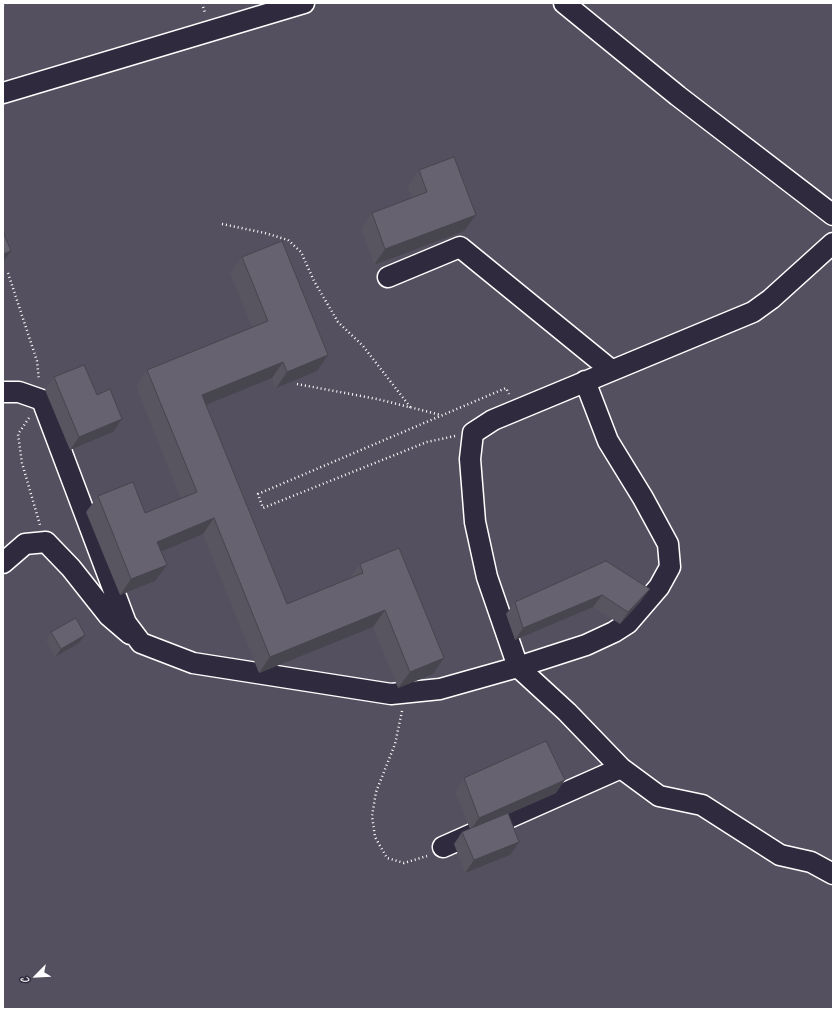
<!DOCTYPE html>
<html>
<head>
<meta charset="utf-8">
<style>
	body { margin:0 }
	#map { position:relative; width:836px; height:1012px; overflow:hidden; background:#3c3749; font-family:Caveat,sans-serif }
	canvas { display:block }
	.frame { position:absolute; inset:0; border:4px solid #fff; pointer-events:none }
	.north { position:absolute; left:16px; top:956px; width:40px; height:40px; -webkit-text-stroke:3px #2f2a3d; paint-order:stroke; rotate:246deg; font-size:11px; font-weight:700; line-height:16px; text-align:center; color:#fff }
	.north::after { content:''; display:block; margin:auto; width:14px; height:18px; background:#fff; clip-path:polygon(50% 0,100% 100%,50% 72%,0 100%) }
</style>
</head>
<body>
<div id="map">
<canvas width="836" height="1012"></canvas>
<div class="frame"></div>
<div class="north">С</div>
</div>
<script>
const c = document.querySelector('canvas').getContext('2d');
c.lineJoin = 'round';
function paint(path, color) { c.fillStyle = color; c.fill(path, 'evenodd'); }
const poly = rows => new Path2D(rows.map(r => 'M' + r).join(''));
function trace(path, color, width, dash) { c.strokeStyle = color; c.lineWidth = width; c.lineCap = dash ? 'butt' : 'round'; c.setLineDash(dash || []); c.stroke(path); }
paint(poly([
	[3,3,833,3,833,1009,3,1009]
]), '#555060');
const minor = poly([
	[564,3,678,96,833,215],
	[3,93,304,3],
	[388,277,460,247,611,370],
	[3,392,19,392,42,400,126,623,141,643,193,663,391,694,440,689,518,667,487,577,475,522,470,459,473,433,493,420,753,312,771,299,833,243],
	[3,563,25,544,46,542,71,568,109,616,130,634],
	[518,667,586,645,614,632,628,623,659,587,670,567,668,544,643,498,608,441,585,381],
	[518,667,567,712,621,768,659,796,702,805,780,855,811,862,833,874],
	[443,847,621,768]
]);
trace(minor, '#fff', 23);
trace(poly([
	[202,3,205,13],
	[3,5,7,3],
	[222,224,265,233,288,240,301,252,314,281,338,322,363,346,411,408],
	[8,273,37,361,39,380],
	[297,384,377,399,441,415],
	[29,418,18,434,22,463,40,525],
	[455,436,427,442,263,508,258,494,506,388,509,394],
	[402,711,395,744,376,792,372,816,375,837,387,858,404,863,427,856]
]), '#fff', 2.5, [1, 3]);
trace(minor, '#2f2a3d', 20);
paint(poly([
	[419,170,464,231,374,265,361,229,372,213,412,198,408,186],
	[242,257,317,371,276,388,272,378,206,405,287,604,349,579,360,564,444,658,433,674,398,688,373,627,259,673,203,534,161,551,155,581,120,595,86,512,98,496,145,513,181,499,136,386,147,370,252,327,230,273],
	[54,377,97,395,113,432,70,450,45,390],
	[606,561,641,601,620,624,593,607,515,640,506,614,515,602],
	[51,632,79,643,55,657,46,640],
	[464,778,556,793,508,814,510,855,465,873,454,844,462,832,470,829,455,791]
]), '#585460');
paint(poly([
	[476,215,464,231,374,265,385,249],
	[11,251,3,262,3,254],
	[328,355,317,371,276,388,287,372],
	[283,362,272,378,191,411,202,395],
	[122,419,113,432,70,450,79,437],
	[214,518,203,534,146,558,157,542],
	[167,565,155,581,120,595,131,579],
	[650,589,641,601,620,624,628,612],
	[602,595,593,607,515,640,523,628],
	[385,610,373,627,259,673,270,657],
	[85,635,79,643,55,657,61,649],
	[444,658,433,674,398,688,410,672],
	[565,780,556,793,470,830,479,818],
	[519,842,510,855,465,873,474,860]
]), '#47454e');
const building = poly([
	[454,157,476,215,385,249,372,213,427,192,419,170,454,157],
	[3,232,11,251,3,254,3,232],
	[282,241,328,355,287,372,283,362,202,395,287,604,363,573,360,564,399,548,444,658,410,672,385,610,270,657,214,518,157,542,167,565,131,579,98,496,133,482,145,513,197,492,147,370,268,321,242,257,282,241],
	[84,365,97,395,110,389,122,419,79,437,54,377,84,365],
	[606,561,650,589,628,612,602,595,523,628,515,602,606,561],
	[76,618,85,635,61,649,51,632,76,618],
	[546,741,565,780,479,818,464,778,546,741],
	[508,813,519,842,474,860,462,832,508,813]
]);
paint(building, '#666270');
trace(building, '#47454e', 1);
</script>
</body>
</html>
